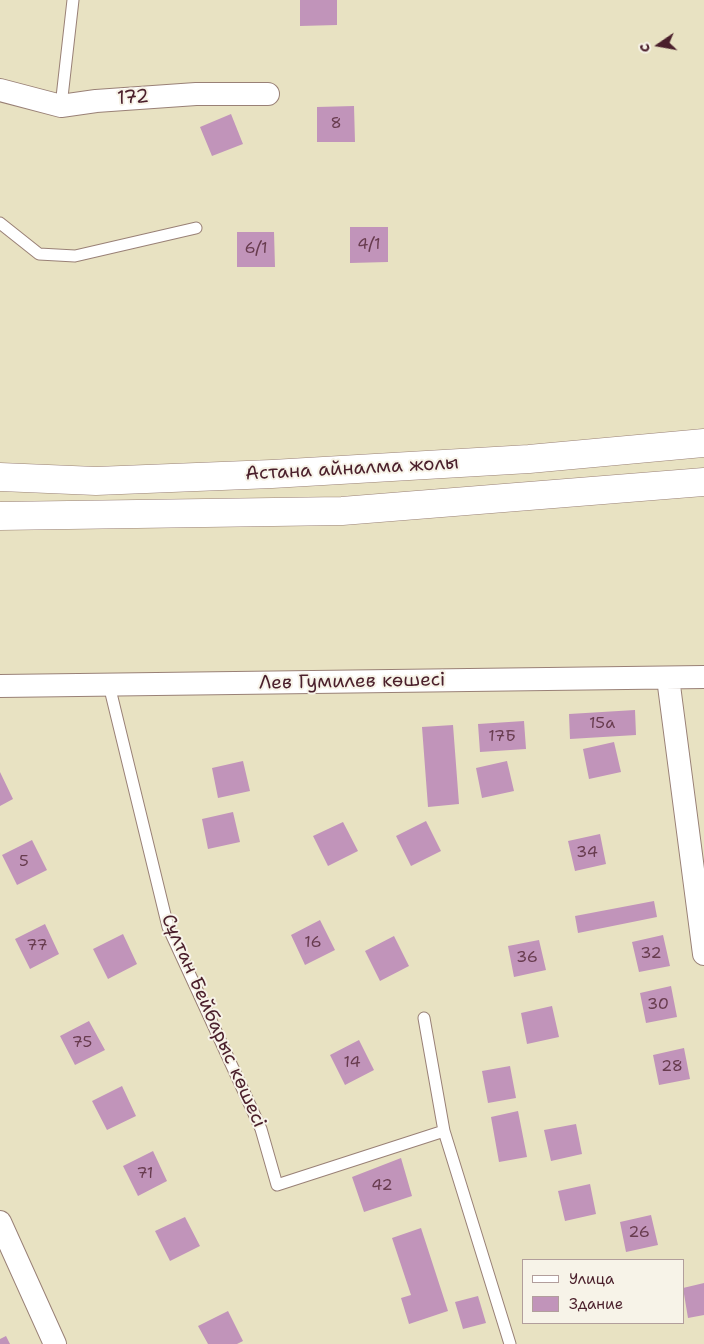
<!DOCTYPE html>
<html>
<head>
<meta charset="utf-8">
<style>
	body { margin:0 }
	#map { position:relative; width:704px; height:1344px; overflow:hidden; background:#e8e2c2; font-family:"Shantell Sans",sans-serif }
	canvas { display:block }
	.legend { position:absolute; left:522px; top:1259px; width:162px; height:65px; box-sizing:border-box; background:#f7f3e8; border:1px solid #b29e9c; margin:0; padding:6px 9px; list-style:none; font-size:15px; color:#4a1f2b }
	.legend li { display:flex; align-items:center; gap:10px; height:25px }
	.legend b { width:25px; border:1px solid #b29e9c }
	.north { position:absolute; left:634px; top:20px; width:50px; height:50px; -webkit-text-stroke:4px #f7f3e8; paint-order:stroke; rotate:258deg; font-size:14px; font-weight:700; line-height:20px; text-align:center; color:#4a1f2b }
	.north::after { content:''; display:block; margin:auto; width:18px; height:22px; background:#4a1f2b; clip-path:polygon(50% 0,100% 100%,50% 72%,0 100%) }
</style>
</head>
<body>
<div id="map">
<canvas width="704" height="1344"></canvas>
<ul class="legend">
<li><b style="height:6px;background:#fff"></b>Улица</li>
<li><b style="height:14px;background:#c194ba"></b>Здание</li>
</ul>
<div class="north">С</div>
</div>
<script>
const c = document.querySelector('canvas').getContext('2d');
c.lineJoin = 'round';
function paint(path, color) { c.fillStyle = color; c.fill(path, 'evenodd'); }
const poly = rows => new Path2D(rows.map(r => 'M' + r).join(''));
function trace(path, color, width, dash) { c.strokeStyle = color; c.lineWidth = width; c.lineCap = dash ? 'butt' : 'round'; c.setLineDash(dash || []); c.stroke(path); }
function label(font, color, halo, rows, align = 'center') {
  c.font = font + ' "Shantell Sans",sans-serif'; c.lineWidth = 4; c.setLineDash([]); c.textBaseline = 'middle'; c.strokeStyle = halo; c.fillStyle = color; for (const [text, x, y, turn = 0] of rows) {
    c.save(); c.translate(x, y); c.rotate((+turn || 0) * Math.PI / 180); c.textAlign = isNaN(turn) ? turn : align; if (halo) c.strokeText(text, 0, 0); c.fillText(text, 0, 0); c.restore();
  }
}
paint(poly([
	[300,0,337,0,337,25,300,26],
	[354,106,355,142,317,142,317,107],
	[231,114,243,144,212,156,200,127],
	[350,227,388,227,388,262,350,263],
	[237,232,274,232,275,267,237,267],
	[635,710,636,735,570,739,569,714],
	[524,721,526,749,480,752,478,724],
	[453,725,459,804,428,807,422,727],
	[614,742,621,772,589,779,583,749],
	[243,761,250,791,218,798,212,768],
	[507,761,514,791,482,798,476,768],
	[0,772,13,799,0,806],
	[233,812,240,842,208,849,202,819],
	[426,821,441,851,411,866,396,836],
	[343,822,358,851,328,866,313,836],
	[600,834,606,864,575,871,568,841],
	[32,840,47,870,17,885,2,855],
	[654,901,657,917,578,933,575,916],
	[320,920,335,950,305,965,291,935],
	[45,924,59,954,30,969,15,939],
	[123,934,137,964,108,979,93,949],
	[663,935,670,966,639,972,632,942],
	[394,936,409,966,380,981,365,951],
	[539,940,546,970,514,977,508,946],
	[671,986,677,1017,646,1023,640,993],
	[552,1006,559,1037,527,1044,521,1013],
	[89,1021,105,1050,75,1065,60,1036],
	[359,1040,374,1070,345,1085,330,1055],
	[684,1048,690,1079,659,1085,653,1055],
	[510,1066,516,1098,488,1103,482,1071],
	[122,1086,136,1116,107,1130,92,1101],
	[518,1111,527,1157,499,1162,491,1117],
	[576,1124,582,1154,551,1161,544,1130],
	[153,1151,167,1181,138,1196,123,1166],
	[401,1158,412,1196,364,1212,352,1177],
	[590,1184,596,1214,565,1221,558,1191],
	[651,1215,658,1245,626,1252,620,1222],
	[185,1217,200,1246,170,1261,155,1231],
	[421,1228,448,1311,409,1324,401,1298,411,1295,392,1238],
	[704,1283,704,1315,688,1318,683,1288],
	[478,1296,486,1323,463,1329,455,1302],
	[228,1311,243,1341,237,1344,208,1344,198,1326],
	[6,1336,10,1344,0,1344,0,1339]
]), '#c194ba');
const lane = poly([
	[61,106,73,0],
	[0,223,39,254,75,256,196,228],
	[109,685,168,927,261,1129,277,1185,444,1131],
	[424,1018,444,1131,510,1344]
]);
const street = poly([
	[0,90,61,106,96,101,196,94,268,94],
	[668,678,704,954],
	[0,686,704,677],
	[0,1222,55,1344]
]);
const highway = poly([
	[0,477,96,481,272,474,529,459,704,443],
	[0,516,342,511,704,482]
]);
trace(lane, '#998076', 13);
trace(street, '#998076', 24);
trace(highway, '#998076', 29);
trace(lane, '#fff', 11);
trace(street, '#fff', 22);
trace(highway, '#fff', 28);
label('16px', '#683c4f', null, [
	["8",336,124],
	["4/1",369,245],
	["6/1",256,249],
	["15а",602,724],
	["17Б",502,737],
	["34",587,853],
	["5",24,862],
	["16",313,943],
	["77",37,946],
	["32",651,954],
	["36",527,958],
	["30",658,1005],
	["75",82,1043],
	["14",352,1063],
	["28",672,1067],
	["71",145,1174],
	["42",382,1186],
	["26",639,1233]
]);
label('19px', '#4a1f2b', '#f7f3e8', [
	["172",133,98,-4],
	["Астана айналма жолы",352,469,-3],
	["Лев Гумилев көшесі",352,682,-1],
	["Сұлтан Бейбарыс көшесі",213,1021,66]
]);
</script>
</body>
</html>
